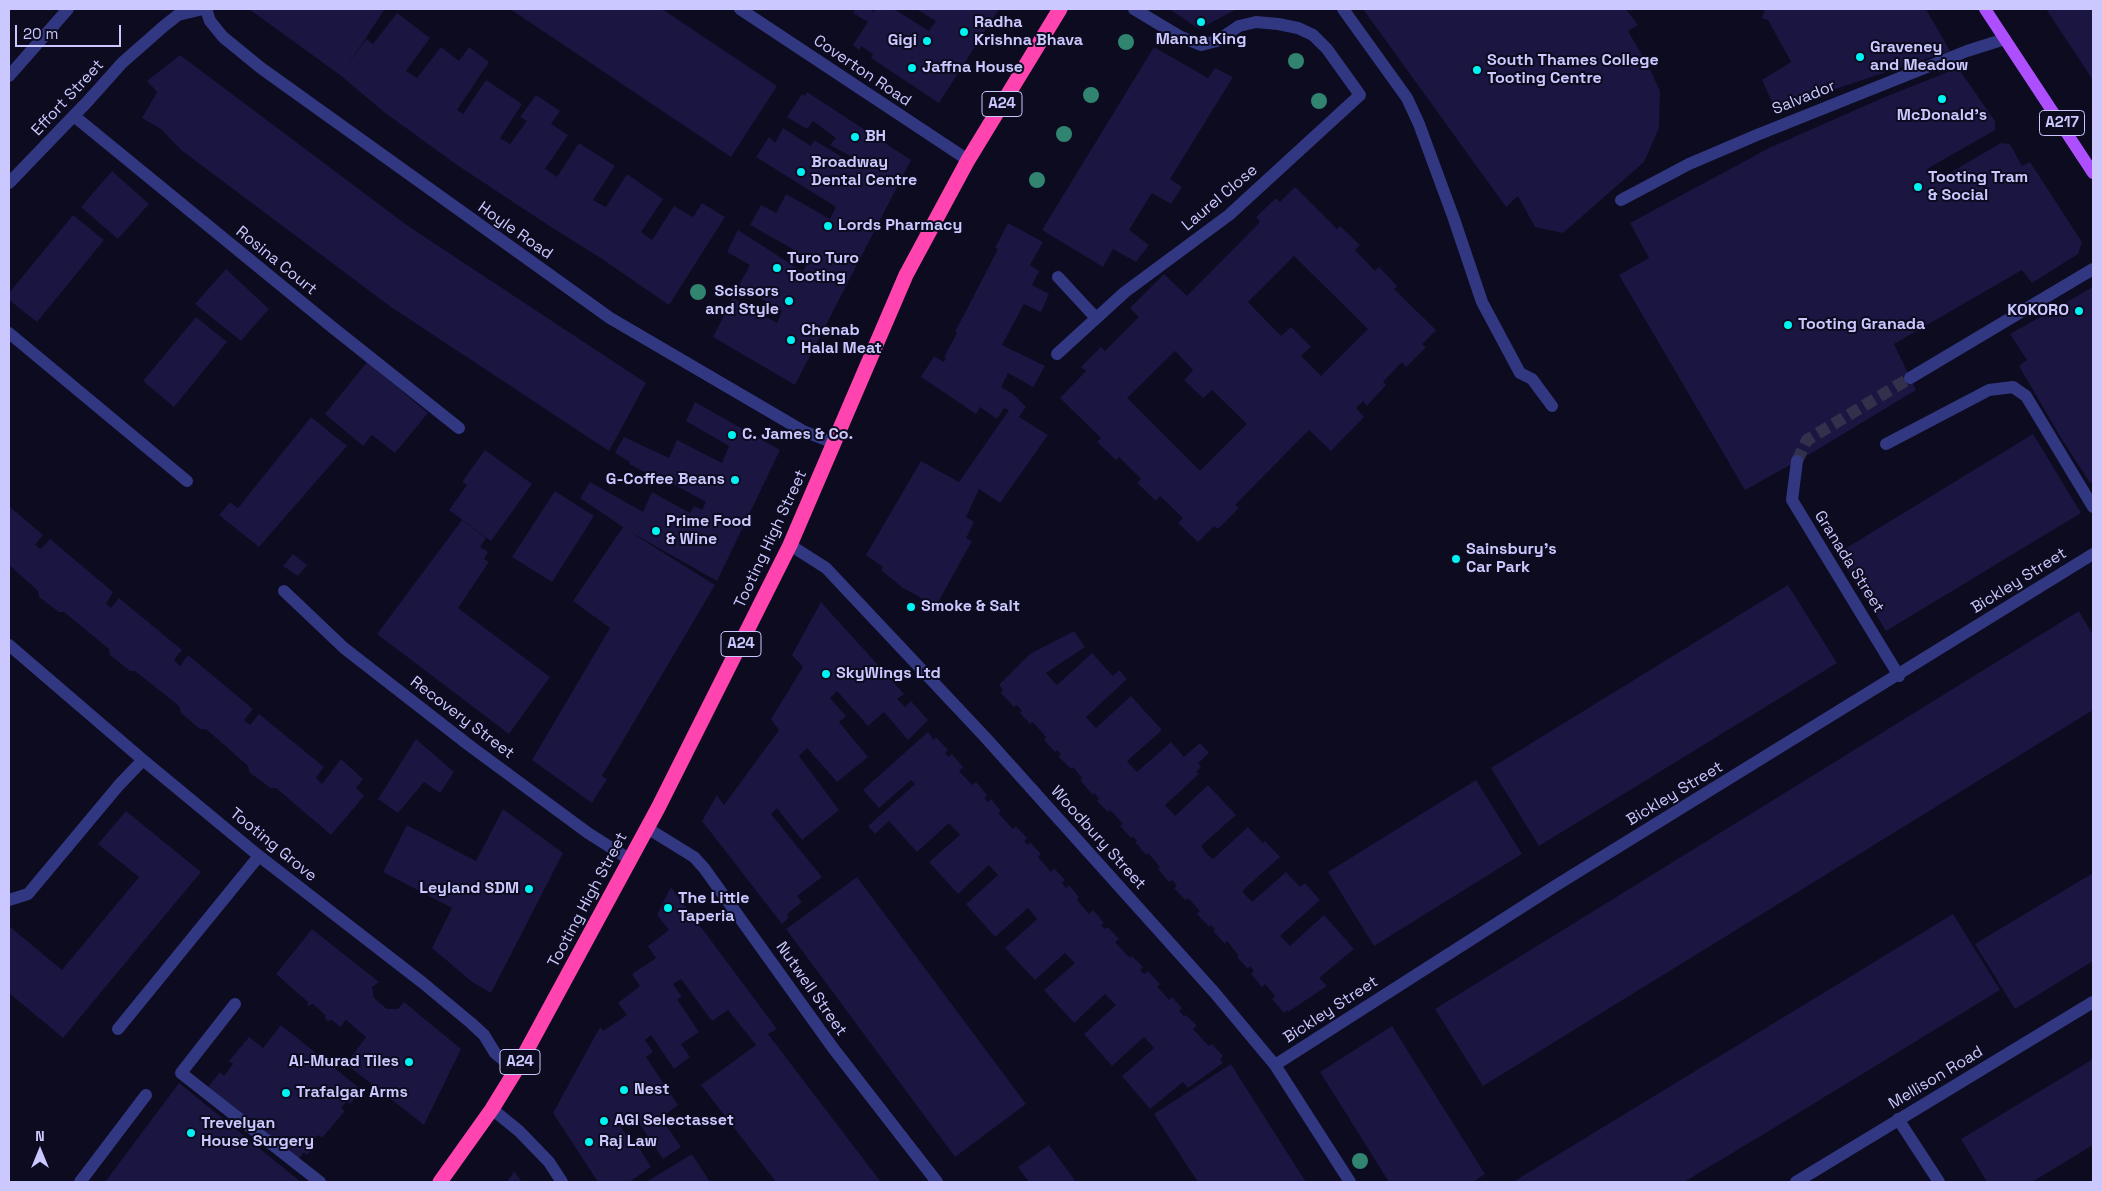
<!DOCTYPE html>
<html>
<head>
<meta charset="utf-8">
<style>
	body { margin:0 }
	#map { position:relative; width:2102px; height:1191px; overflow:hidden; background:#0c0b1f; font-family:"Space Grotesk",sans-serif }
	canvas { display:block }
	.frame { position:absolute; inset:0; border:10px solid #cac8ff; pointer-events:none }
	.north { position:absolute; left:15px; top:1126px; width:50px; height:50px; -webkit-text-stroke:4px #0c0b1f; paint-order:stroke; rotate:0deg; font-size:14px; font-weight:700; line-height:20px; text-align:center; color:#cac8ff }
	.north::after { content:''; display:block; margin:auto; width:18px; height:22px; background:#cac8ff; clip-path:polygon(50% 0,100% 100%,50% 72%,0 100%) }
	.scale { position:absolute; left:15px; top:25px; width:106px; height:22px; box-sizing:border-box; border:2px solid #cac8ff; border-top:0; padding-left:6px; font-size:15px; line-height:18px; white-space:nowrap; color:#cac8ff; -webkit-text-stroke:4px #0c0b1f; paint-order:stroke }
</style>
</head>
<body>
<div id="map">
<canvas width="2102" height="1191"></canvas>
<div class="frame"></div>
<div class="north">N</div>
<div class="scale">20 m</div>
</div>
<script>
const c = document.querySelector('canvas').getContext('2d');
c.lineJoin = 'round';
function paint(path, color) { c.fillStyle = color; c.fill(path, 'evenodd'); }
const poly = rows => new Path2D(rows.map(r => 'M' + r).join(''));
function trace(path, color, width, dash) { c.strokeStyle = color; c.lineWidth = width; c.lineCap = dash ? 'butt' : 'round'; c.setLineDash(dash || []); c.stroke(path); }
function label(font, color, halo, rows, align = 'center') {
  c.font = font + ' "Space Grotesk",sans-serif'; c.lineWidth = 4; c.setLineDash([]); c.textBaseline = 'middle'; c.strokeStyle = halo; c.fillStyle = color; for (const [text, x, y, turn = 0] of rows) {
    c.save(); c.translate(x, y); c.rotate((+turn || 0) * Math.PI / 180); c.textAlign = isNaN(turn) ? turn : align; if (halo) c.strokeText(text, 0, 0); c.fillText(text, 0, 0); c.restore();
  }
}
paint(poly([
	[249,9,385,9,347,66,366,39,373,44,397,13,430,38,406,71,417,78,441,47,459,61,469,47,489,62,457,110,463,114,486,80,522,104,500,138,510,144,527,121,520,117,536,95,560,111,551,124,568,135,545,169,557,177,579,143,615,166,593,200,606,207,627,174,663,199,641,232,646,236,652,240,674,206,693,217,702,203,725,217,669,305,599,257,551,227,457,165,384,112,340,75],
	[510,9,662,9,777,86,731,157],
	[856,9,868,9,874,12,876,9,894,9,929,31,936,21,916,9,999,9,939,103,871,58,873,54,861,46,859,50,853,45,868,22,853,13],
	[1169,9,1237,9,1199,29],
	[1363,9,1626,9,1638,25,1628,31,1648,65,1660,91,1659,128,1644,162,1563,233,1535,227,1518,196,1506,207],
	[1765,9,1926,9,1950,51,1775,109,1762,80,1791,62,1768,20,1762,18],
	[2046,9,2093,9,2093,81,2089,74],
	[1154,47,1208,78,1215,68,1233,77,1170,179,1182,187,1171,204,1152,193,1129,230,1149,245,1136,262,1113,249,1103,267,1042,230],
	[180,55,408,226,646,383,609,451,391,307,181,150,161,129,142,118,157,92,147,81],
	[1958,68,1995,121,1995,130,1927,169,1936,181,2001,143,2010,144,2022,166,2030,162,2082,242,2078,254,2032,283,2022,270,1894,344,1916,390,1815,451,1745,490,1619,275,1649,258,1630,223,1769,148,1885,97],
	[807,92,911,160,795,385,713,337,733,298,777,323,782,311,739,285,750,265,727,252,738,230,803,272,807,264,799,259,798,252,750,225,761,205,776,213,786,194,830,219,836,207,756,157,769,137,775,143,783,128,811,146,814,140,857,166,859,161,830,145,836,138,813,121,807,129,787,117,802,94,805,96],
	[112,171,149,204,118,239,81,207],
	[1295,187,1337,229,1340,226,1360,245,1355,250,1375,271,1379,267,1397,286,1394,289,1436,330,1422,344,1426,347,1406,367,1402,362,1383,382,1386,385,1367,406,1363,401,1356,408,1364,417,1331,451,1309,430,1235,505,1239,508,1218,529,1214,526,1198,542,1178,523,1183,518,1160,496,1156,501,1137,483,1141,479,1119,457,1116,460,1097,442,1101,438,1060,398,1086,371,1081,367,1101,347,1105,351,1139,317,1130,308,1164,274,1187,296,1260,222,1256,217,1276,198,1280,202],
	[1294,256,1368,329,1321,376,1301,356,1311,347,1291,327,1281,336,1248,302],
	[1175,351,1193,370,1184,380,1203,398,1212,390,1247,424,1200,471,1127,398],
	[73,215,104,240,37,322,9,300,9,293],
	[1008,223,1043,242,1030,265,1039,271,1032,285,1049,294,1041,312,1024,304,1002,345,1045,366,1033,387,1008,373,1001,387,1013,394,1026,407,1019,417,1048,435,1000,503,979,489,966,517,974,522,966,538,972,541,936,606,903,588,881,570,883,567,866,555,921,461,959,482,1009,410,1004,408,997,419,980,407,976,414,921,377,934,356,944,362,946,357,944,357,957,333,955,332,998,249,995,248],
	[226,269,269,309,241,341,195,304],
	[2093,287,2093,481,2090,483,2061,438,2019,366,2027,360,2010,334],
	[196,317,227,342,174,407,143,381],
	[367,362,428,413,395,453,372,435,363,446,325,414],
	[695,402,780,450,717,581,627,530,715,585,602,776,607,779,592,803,532,760,610,628,573,601,623,527,580,498,590,482,643,512,652,492,690,513,694,506,702,510,706,502,660,477,659,480,629,464,630,462,615,453,624,437,669,458,677,440,722,463,729,446,686,421],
	[311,417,347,446,259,547,219,515,230,502,238,508],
	[2033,434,2081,513,1886,631,1838,553],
	[485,450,532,484,491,541,449,510,467,485,462,482],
	[555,491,594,516,552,582,512,557],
	[9,506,43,535,35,545,41,549,50,539,113,592,106,604,111,608,119,598,182,650,174,660,180,666,188,655,253,709,244,720,250,725,259,714,324,767,316,778,322,784,341,759,363,779,356,788,364,796,331,835,276,788,270,788,249,772,248,766,206,729,200,729,181,713,179,706,135,671,130,671,110,655,109,649,64,612,59,612,39,597,38,591,9,565],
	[462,520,486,538,480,547,488,552,484,559,489,562,458,608,550,677,509,734,377,634],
	[293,554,307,565,298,576,283,566],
	[1788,585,1837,663,1539,846,1491,768],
	[821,602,904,694,897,699,905,707,911,701,928,720,908,740,884,712,868,726,837,691,830,698,846,716,839,722,868,757,837,782,807,748,799,756,839,810,802,840,777,808,771,814,822,877,797,896,802,902,787,914,789,917,782,924,702,821,717,795,724,805,779,730,771,719,803,667,792,655],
	[2079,611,2093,635,2093,710,1483,1086,1435,1009],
	[1074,631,1085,647,1046,673,1057,685,1092,653,1113,676,1119,670,1127,679,1086,717,1096,728,1131,696,1162,730,1127,761,1137,772,1171,742,1184,757,1200,743,1209,753,1198,763,1201,767,1196,772,1199,774,1165,805,1175,816,1208,785,1236,815,1201,846,1207,854,1213,859,1248,827,1263,843,1265,841,1280,857,1242,891,1252,902,1286,872,1300,887,1305,883,1320,900,1280,936,1290,946,1324,915,1354,949,1319,978,1327,986,1288,1012,1287,1010,1284,1013,1272,999,1275,996,1271,991,1265,984,1262,987,1251,974,1254,971,1250,966,1248,969,1237,957,1239,956,1227,941,1225,944,1213,931,1215,930,1213,927,1211,925,1209,927,1197,914,1200,911,1188,898,1185,900,1174,888,1177,886,1172,880,1169,882,1158,869,1160,867,1148,853,1146,855,1135,842,1137,841,1133,836,1131,838,1120,826,1123,824,1110,810,1108,812,1097,801,1099,799,1097,796,1094,793,1093,795,1080,780,1082,778,1078,773,1073,767,1071,769,1058,756,1061,754,1057,750,1055,752,1044,740,1046,737,1039,729,1033,722,1030,724,1020,713,1022,711,1017,705,1014,707,1001,693,1003,690,999,685,1030,654],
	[928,732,934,740,936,737,948,750,945,753,949,757,952,754,963,767,959,771,972,785,976,782,987,795,984,798,988,802,991,799,1001,811,998,813,1013,829,1016,826,1027,838,1024,841,1028,845,1030,842,1041,854,1038,857,1051,872,1054,868,1065,880,1062,883,1066,888,1069,885,1079,897,1077,900,1089,914,1093,910,1104,923,1101,925,1105,929,1108,927,1119,939,1115,942,1122,950,1130,958,1132,956,1143,967,1140,970,1144,974,1148,971,1160,984,1157,987,1162,992,1169,1000,1172,997,1182,1008,1179,1011,1184,1016,1186,1015,1197,1026,1193,1029,1209,1046,1212,1044,1223,1056,1220,1059,1223,1063,1188,1088,1183,1082,1150,1109,1122,1076,1154,1048,1144,1037,1112,1066,1084,1034,1116,1005,1105,994,1074,1023,1044,990,1075,963,1065,953,1035,980,1005,948,1037,919,1028,908,995,937,966,904,998,875,994,871,989,865,958,894,929,862,960,835,949,823,917,852,889,821,875,834,868,826,915,784,911,780,879,808,863,790],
	[416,739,454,772,440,793,424,782,398,813,378,799],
	[1476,780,1522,854,1374,946,1328,872],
	[503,809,563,853,491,993,472,982,432,948,452,908,383,872,407,825,476,861],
	[126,811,201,872,63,1038,9,993,9,926,62,970,139,877,98,844],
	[2093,873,2093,961,2015,1009,1975,944],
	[857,877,1026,1104,955,1157,786,929],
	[671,887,777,1029,768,1034,881,1182,776,1182,701,1085,756,1045,728,1010,712,1021,681,979,673,984,682,997,677,999,699,1032,681,1044,690,1057,674,1069,651,1035,645,1040,653,1052,646,1057,678,1105,661,1118,681,1147,663,1159,635,1117,627,1122,619,1111,614,1115,633,1147,637,1144,651,1167,629,1182,598,1182,553,1113,600,1027,603,1031,627,1015,618,1003,640,986,632,974,656,958,648,946,669,930,657,915],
	[1953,914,2000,990,1759,1137,1684,1182,1513,1182],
	[312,929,379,982,372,987,374,998,387,1009,398,1009,404,1002,461,1049,424,1125,346,1064,366,1037,346,1020,340,1027,332,1020,326,1021,325,1015,313,1004,307,1006,308,1002,276,974],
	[281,1025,358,1087,355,1092,358,1095,350,1104,347,1101,341,1108,345,1111,322,1138,318,1135,312,1141,316,1144,307,1155,304,1152,298,1160,208,1087,220,1072,224,1076,233,1064,229,1061,249,1037,263,1048],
	[1392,1026,1485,1174,1473,1182,1389,1182,1320,1072],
	[2093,1059,2093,1145,2032,1182,1987,1182,1961,1139],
	[1231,1064,1246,1088,1306,1182,1198,1182,1184,1161,1154,1114],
	[179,1083,301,1182,105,1182],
	[1049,1145,1076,1182,1029,1182,1018,1167],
	[692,1154,710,1182,646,1182],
	[514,1171,522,1182,507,1182]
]), '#1a1541');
trace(poly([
	[1797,461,1807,440,1910,378]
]), '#32314c', 12, [12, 6]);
trace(poly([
	[206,9,210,21,223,37,261,68,610,318,803,431,834,443],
	[740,9,968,160],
	[1343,9,1407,98,1419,124,1454,219,1482,302,1520,373,1532,379,1552,406],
	[9,76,68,9],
	[74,116,332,327,459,428],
	[9,183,88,101,122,63,164,26,178,15,203,9],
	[1621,200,1689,164,1757,135,1967,51,2005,39],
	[1058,277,1096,318],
	[9,333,187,481],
	[1057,354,1125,292,1229,215,1360,95,1327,49,1313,35,1298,28,1278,24,1256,22,1239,26,1217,41,1201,45,1179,36,1134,9],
	[1910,378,2093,269],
	[1886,444,1989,390,2013,387,2026,396,2093,507],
	[1797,461,1792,500,1899,676],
	[790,545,826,568,985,737,1214,992,1275,1065,1350,1182],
	[284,591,344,648,470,746,588,833,629,859],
	[9,645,143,760,259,856,423,983,471,1023,484,1035,495,1053,516,1070],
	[647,828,694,857,704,868,833,1048,937,1182],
	[9,900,28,894,119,785,143,760],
	[235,1004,181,1073,320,1182],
	[118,1029,259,856],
	[1275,1065,1555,886,2093,554],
	[492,1109,519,1131,549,1162,562,1182],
	[1898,1119,1939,1182],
	[80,1182,146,1095],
	[1796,1182,2093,1002]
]), '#323781', 12);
trace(poly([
	[1985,9,2093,173]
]), '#ad4fff', 12);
trace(poly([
	[440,1182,492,1109,516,1070,658,808,790,545,906,275,968,160,1060,9]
]), '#ff43af', 15);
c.fillStyle = '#308470';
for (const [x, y] of [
	[1126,42],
	[1296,61],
	[1091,95],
	[1319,101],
	[1064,134],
	[1037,180],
	[698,292],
	[1360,1161]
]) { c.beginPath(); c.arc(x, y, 8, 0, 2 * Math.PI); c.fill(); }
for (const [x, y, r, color] of [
	[1201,22,5,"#00f2f3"],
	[964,32,5,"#00f2f3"],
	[927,41,5,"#00f2f3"],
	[1860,57,5,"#00f2f3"],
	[912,68,5,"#00f2f3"],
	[1477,70,5,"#00f2f3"],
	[1942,99,5,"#00f2f3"],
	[855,137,5,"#00f2f3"],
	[801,172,5,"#00f2f3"],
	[1918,187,5,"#00f2f3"],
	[828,226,5,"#00f2f3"],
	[777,268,5,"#00f2f3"],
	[789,301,5,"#00f2f3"],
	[2079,311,5,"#00f2f3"],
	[1788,325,5,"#00f2f3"],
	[791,340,5,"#00f2f3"],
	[732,435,5,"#00f2f3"],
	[735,480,5,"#00f2f3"],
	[656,531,5,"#00f2f3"],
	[1456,559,5,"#00f2f3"],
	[911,607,5,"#00f2f3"],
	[826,674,5,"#00f2f3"],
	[529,889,5,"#00f2f3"],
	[668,908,5,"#00f2f3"],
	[409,1062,5,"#00f2f3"],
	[624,1090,5,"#00f2f3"],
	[286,1093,5,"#00f2f3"],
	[604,1121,5,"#00f2f3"],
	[191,1133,5,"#00f2f3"],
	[589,1142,5,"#00f2f3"]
]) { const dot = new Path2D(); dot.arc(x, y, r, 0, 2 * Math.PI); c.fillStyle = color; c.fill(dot); trace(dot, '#0c0b1f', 2); }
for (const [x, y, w] of [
	[1002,104,40],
	[2062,123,45],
	[741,644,40],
	[520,1062,40]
]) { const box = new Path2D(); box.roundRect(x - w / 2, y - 12.5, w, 25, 4); c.fillStyle = '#0c0b1f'; c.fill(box); trace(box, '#cac8ff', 1); }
label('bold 15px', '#cac8ff', null, [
	["A24",1002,104],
	["A217",2062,123],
	["A24",741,644],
	["A24",520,1062]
]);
label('bold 16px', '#cac8ff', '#0c0b1f', [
	["Radha",974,23],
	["Krishna Bhava",974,41],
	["Manna King",1201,40,"center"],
	["Gigi",917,41,"right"],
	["Graveney",1870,48],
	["and Meadow",1870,66],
	["South Thames College",1487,61],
	["Tooting Centre",1487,79],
	["Jaffna House",922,68],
	["McDonald's",1942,116,"center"],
	["BH",865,137],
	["Broadway",811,163],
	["Dental Centre",811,181],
	["Tooting Tram",1928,178],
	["& Social",1928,196],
	["Lords Pharmacy",838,226],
	["Turo Turo",787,259],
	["Tooting",787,277],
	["Scissors",779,292,"right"],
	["and Style",779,310,"right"],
	["KOKORO",2069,311,"right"],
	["Tooting Granada",1798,325],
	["Chenab",801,331],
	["Halal Meat",801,349],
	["C. James & Co.",742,435],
	["G-Coffee Beans",725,480,"right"],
	["Prime Food",666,522],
	["& Wine",666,540],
	["Sainsbury's",1466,550],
	["Car Park",1466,568],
	["Smoke & Salt",921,607],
	["SkyWings Ltd",836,674],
	["Leyland SDM",519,889,"right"],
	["The Little",678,899],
	["Taperia",678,917],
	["Al-Murad Tiles",399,1062,"right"],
	["Nest",634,1090],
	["Trafalgar Arms",296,1093],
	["AGI Selectasset",614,1121],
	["Trevelyan",201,1124],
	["House Surgery",201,1142],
	["Raj Law",599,1142]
], 'left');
label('16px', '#cac8ff', '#0c0b1f', [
	["Coverton Road",862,71,34],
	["Effort Street",68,98,-47],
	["Salvador",1804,98,-22],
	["Laurel Close",1220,198,-40],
	["Hoyle Road",515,231,35],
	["Rosina Court",276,261,39],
	["Tooting High Street",771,539,-65],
	["Granada Street",1849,562,58],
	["Bickley Street",2019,581,-32],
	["Recovery Street",462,718,37],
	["Bickley Street",1675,794,-31],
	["Woodbury Street",1098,838,48],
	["Tooting Grove",273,845,39],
	["Tooting High Street",588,900,-62],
	["Nutwell Street",811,989,55],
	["Bickley Street",1331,1010,-33],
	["Mellison Road",1936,1078,-31]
]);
</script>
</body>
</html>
